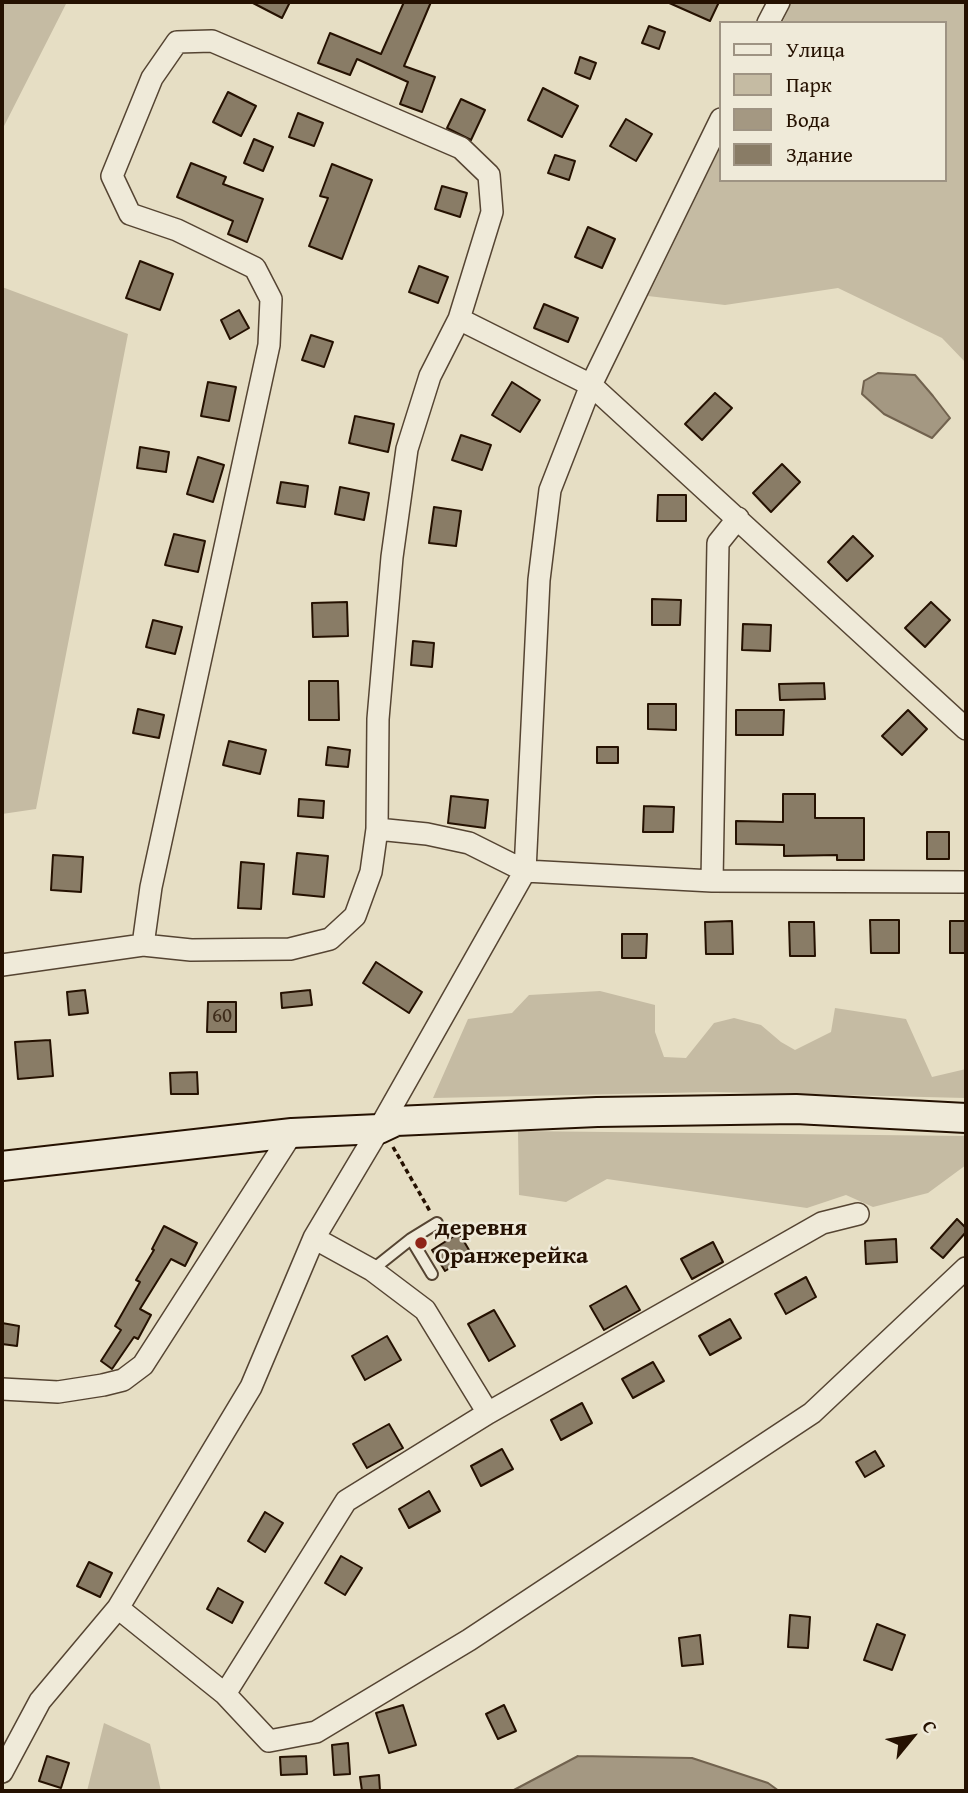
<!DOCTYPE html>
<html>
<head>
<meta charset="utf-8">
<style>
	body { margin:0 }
	#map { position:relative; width:968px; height:1793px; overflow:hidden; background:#e6dec4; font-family:"Gentium Book Plus",serif }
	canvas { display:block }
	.frame { position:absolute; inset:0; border:4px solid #251101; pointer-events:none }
	.legend { position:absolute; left:719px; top:21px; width:228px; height:161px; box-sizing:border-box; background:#efead9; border:2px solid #9e9383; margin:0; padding:9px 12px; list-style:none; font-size:21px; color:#251101 }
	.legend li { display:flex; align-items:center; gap:14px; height:35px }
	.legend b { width:35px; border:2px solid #9e9383 }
	.north { position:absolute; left:877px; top:1702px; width:70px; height:70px; -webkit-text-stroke:5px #efead9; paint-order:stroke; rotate:60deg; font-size:19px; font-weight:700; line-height:28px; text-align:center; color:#251101 }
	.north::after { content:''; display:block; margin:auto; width:24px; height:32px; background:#251101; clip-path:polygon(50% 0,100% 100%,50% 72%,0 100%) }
</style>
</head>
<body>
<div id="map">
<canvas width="968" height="1793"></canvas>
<div class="frame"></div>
<ul class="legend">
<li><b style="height:9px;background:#efead9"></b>Улица</li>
<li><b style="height:19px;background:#c5bba3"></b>Парк</li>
<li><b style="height:19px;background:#a49882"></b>Вода</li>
<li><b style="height:19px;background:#897c66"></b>Здание</li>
</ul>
<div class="north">С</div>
</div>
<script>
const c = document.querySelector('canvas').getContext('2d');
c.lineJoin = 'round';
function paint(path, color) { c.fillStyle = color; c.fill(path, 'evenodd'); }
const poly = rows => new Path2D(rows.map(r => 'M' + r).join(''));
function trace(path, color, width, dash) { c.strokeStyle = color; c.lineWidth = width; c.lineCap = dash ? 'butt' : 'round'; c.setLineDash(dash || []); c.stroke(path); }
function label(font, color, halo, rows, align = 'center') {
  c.font = font + ' "Gentium Book Plus",serif'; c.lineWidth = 5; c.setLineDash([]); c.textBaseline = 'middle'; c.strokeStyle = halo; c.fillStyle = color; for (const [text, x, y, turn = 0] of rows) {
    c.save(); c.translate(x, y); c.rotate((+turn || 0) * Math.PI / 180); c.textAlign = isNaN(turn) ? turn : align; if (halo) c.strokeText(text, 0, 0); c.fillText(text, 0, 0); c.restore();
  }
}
paint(poly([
	[2,2,67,2,2,130],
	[792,2,966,2,966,363,942,338,838,288,725,305,648,296,721,146,721,180,945,180,945,23,782,23],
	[2,287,128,334,36,809,2,814],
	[600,991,655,1005,655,1032,664,1057,686,1058,714,1023,734,1018,761,1025,781,1042,795,1050,831,1032,835,1008,906,1019,932,1077,966,1069,966,1098,713,1092,433,1098,468,1019,512,1013,529,995],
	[518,1131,966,1136,966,1165,928,1193,873,1207,846,1195,807,1208,607,1179,566,1202,519,1195],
	[104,1723,150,1744,161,1791,87,1791]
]), '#c5bba3');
const water = poly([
	[878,373,915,375,933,396,950,418,932,438,884,414,862,394,864,381,878,373],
	[578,1756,692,1758,768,1783,779,1791,512,1791,578,1756]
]);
paint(water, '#a49882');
trace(water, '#71624e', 2);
const building = poly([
	[251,2,290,2,282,18,251,2],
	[404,2,431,2,404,66,435,77,422,112,400,104,408,82,357,59,350,75,318,63,330,33,381,54,404,2],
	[667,2,719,2,710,21,667,2],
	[649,26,665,32,659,49,642,43,649,26],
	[580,57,596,63,590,79,575,73,580,57],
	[543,88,578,106,562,137,528,120,543,88],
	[228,92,256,106,241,136,213,122,228,92],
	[461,99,485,110,471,140,447,128,461,99],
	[298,113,323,123,314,146,289,137,298,113],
	[626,119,652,134,636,161,610,146,626,119],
	[254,139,273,147,263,171,244,163,254,139],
	[555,155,575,161,569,180,548,173,555,155],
	[191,163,226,177,223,184,263,199,247,242,228,234,233,221,177,197,191,163],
	[332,164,372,180,342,259,309,246,328,198,320,196,332,164],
	[442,186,467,193,460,217,435,209,442,186],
	[588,227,615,239,602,268,575,257,588,227],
	[140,261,173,274,160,310,126,298,140,261],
	[419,266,448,277,438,303,409,292,419,266],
	[544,304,578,318,568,342,534,328,544,304],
	[239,310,249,328,230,339,221,320,239,310],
	[311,335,333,342,324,367,302,360,311,335],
	[208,382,236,387,229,421,201,416,208,382],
	[512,382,540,400,520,432,492,415,512,382],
	[715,393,732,408,702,440,685,424,715,393],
	[355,416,394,424,388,452,349,443,355,416],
	[461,435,491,445,482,470,452,460,461,435],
	[140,447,169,452,166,472,137,468,140,447],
	[198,457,224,465,213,502,187,494,198,457],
	[782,464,800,482,771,512,753,493,782,464],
	[281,482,308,486,305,507,277,503,281,482],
	[340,487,369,493,364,520,335,514,340,487],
	[658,495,686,495,686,521,657,521,658,495],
	[434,507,461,511,456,546,429,543,434,507],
	[174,534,205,541,198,572,165,565,174,534],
	[853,536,873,556,847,581,828,562,853,536],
	[652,599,681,600,680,625,652,625,652,599],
	[347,602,348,636,313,637,312,603,347,602],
	[931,602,950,620,925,647,905,628,931,602],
	[153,620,182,627,175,654,146,647,153,620],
	[743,624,771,625,770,651,742,650,743,624],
	[413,641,434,643,432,667,411,665,413,641],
	[309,681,338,681,339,720,309,720,309,681],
	[824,683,825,699,780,700,779,684,824,683],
	[648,704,676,704,676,730,648,729,648,704],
	[138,709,164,715,159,738,133,733,138,709],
	[736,710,784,710,783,735,736,735,736,710],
	[908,710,927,729,902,755,882,736,908,710],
	[229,741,266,750,260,774,223,765,229,741],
	[328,747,350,750,348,767,326,765,328,747],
	[597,747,618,747,618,763,597,763,597,747],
	[783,794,815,794,815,818,864,818,864,860,837,860,837,855,784,856,784,845,736,844,736,821,783,822,783,794],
	[451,796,488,800,485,828,448,823,451,796],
	[299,799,324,801,323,818,298,816,299,799],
	[644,806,674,807,673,832,643,832,644,806],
	[927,832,949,832,949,859,927,859,927,832],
	[297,853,328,856,324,897,293,894,297,853],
	[53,855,83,857,81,892,51,890,53,855],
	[241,862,264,864,261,909,238,908,241,862],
	[870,920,899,920,899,953,871,953,870,920],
	[732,921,733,954,706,954,705,922,732,921],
	[950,921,966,921,966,953,950,953,950,921],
	[789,922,814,922,815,956,790,956,789,922],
	[622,934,647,934,646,958,622,958,622,934],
	[376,962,422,992,409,1013,363,983,376,962],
	[85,990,88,1013,69,1015,67,992,85,990],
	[310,990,312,1005,282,1008,281,993,310,990],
	[208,1002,236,1002,236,1032,207,1032,208,1002],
	[50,1040,53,1076,18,1079,15,1042,50,1040],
	[197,1072,198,1094,171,1094,170,1073,197,1072],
	[957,1219,966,1228,966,1232,943,1258,931,1248,957,1219],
	[164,1226,197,1243,185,1266,171,1259,140,1309,151,1315,138,1339,134,1337,112,1369,101,1361,121,1330,115,1326,140,1282,136,1280,154,1250,152,1249,164,1226],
	[459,1233,472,1255,445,1271,432,1250,459,1233],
	[896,1239,897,1262,866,1264,865,1241,896,1239],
	[713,1242,723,1262,692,1279,681,1259,713,1242],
	[806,1277,816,1297,786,1314,775,1294,806,1277],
	[626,1286,640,1310,604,1330,590,1306,626,1286],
	[494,1310,515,1346,489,1361,468,1324,494,1310],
	[730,1319,741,1338,710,1355,699,1336,730,1319],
	[2,1323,19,1326,17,1346,2,1344,2,1323],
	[387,1336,401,1360,365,1380,352,1356,387,1336],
	[653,1362,664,1381,633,1398,622,1379,653,1362],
	[582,1403,592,1423,561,1440,551,1420,582,1403],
	[389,1424,403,1448,367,1468,353,1444,389,1424],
	[502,1449,513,1469,481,1486,471,1466,502,1449],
	[875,1451,884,1466,865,1477,856,1462,875,1451],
	[429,1491,440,1511,409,1528,399,1509,429,1491],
	[265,1512,283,1523,265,1552,248,1541,265,1512],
	[341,1556,362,1568,345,1595,325,1583,341,1556],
	[89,1562,112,1573,100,1597,77,1586,89,1562],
	[218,1588,243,1602,232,1623,207,1609,218,1588],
	[790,1615,810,1617,808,1648,788,1647,790,1615],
	[877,1624,905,1635,892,1670,864,1660,877,1624],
	[700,1635,703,1664,682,1666,679,1638,700,1635],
	[403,1705,416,1745,389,1753,376,1713,403,1705],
	[504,1705,516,1731,498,1739,486,1714,504,1705],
	[348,1743,350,1774,334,1775,332,1745,348,1743],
	[47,1756,69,1763,61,1788,39,1781,47,1756],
	[306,1756,307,1774,281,1775,280,1757,306,1756],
	[379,1775,380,1791,362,1791,360,1777,379,1775]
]);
paint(building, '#897c66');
trace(building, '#251101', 2);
const lane = poly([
	[411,1239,432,1274],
	[372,1270,411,1239,437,1223]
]);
const street = poly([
	[768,23,779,2],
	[459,319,591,385,966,729],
	[377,829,427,834,469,843,525,871,712,881,966,882],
	[712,881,718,543,738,518],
	[2,965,143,945,191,950,290,949,330,939,355,916,371,872,377,829,378,719,392,557,407,449,430,376,459,319,492,212,489,175,461,148,212,41,177,42,152,78,112,176,130,214,177,230,255,268,271,299,269,345,151,887,143,945],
	[314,1238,372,1270,425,1310,488,1413],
	[2,1389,58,1392,103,1385,123,1380,143,1365,292,1133],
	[118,1608,225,1694,269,1741,316,1732,469,1640,812,1413,966,1268],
	[225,1694,346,1501,488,1413,822,1223,858,1214],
	[2,1772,40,1701,118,1608,251,1387,314,1238,379,1129,525,871,539,580,550,490,591,385,721,119]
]);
const secondary = poly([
	[2,1166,292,1133,379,1129,396,1121,597,1112,796,1109,966,1118]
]);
trace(lane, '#554432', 14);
trace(street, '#554432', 24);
trace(secondary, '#251101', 32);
trace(poly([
	[393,1147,431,1213]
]), '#251101', 3.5, [5, 3.5]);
trace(lane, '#efead9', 10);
trace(street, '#efead9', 21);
trace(secondary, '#efead9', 28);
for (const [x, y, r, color] of [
	[421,1243,7,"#8f2418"]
]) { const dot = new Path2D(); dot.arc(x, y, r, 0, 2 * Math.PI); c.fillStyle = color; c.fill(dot); trace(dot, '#efead9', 2.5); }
label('21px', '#3e2c1a', null, [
	["60",222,1017]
]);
label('bold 24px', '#251101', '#efead9', [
	["деревня",435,1229],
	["Оранжерейка",435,1257]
], 'left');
</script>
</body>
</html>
